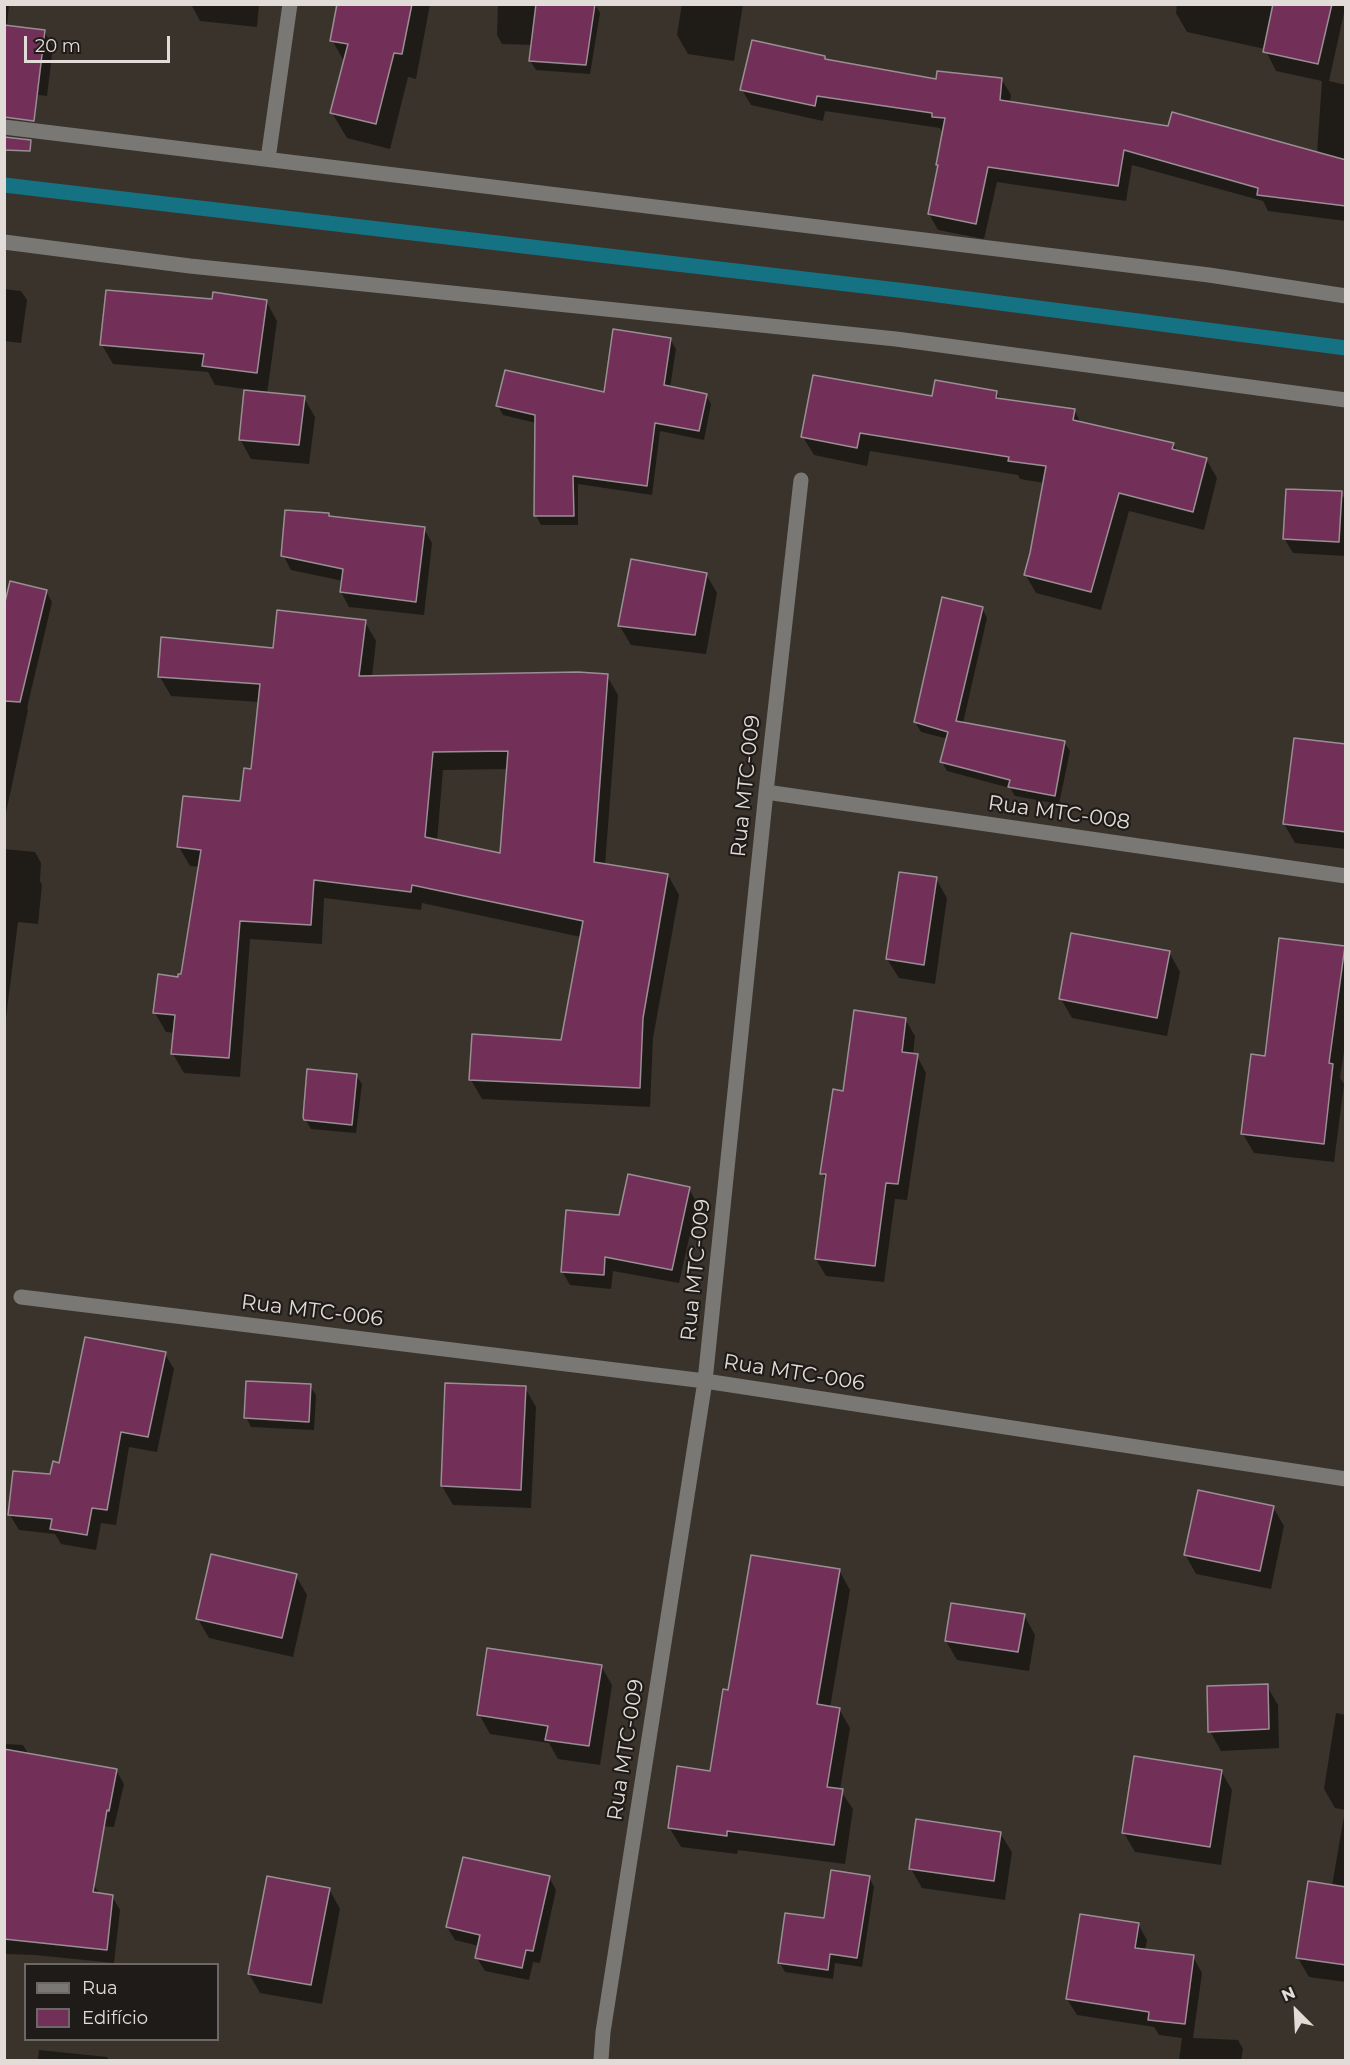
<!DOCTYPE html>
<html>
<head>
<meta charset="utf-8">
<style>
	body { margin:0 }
	#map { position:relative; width:1350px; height:2065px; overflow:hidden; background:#3a332c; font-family:Montserrat,sans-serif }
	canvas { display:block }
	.frame { position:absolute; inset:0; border:6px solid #e1dcd8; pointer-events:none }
	.legend { position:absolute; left:24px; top:1963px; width:195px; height:78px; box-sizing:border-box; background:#1f1b18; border:2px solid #6d6865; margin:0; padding:8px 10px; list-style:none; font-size:18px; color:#e1dcd8 }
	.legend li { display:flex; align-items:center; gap:12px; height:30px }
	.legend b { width:30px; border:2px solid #6d6865 }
	.north { position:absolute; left:1266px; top:1981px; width:60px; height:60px; -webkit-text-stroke:4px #1f1b18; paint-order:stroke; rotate:336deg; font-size:16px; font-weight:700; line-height:24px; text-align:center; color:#e1dcd8 }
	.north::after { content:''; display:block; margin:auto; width:21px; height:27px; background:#e1dcd8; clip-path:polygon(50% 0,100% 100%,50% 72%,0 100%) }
	.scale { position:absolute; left:24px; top:36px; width:146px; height:27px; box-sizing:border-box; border:3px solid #e1dcd8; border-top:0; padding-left:8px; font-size:18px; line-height:21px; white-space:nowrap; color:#e1dcd8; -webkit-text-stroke:4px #1f1b18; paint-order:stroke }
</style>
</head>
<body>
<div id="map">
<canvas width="1350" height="2065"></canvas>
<div class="frame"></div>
<ul class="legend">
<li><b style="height:8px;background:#7a7874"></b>Rua</li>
<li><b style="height:16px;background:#723058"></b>Edifício</li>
</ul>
<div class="north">N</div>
<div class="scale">20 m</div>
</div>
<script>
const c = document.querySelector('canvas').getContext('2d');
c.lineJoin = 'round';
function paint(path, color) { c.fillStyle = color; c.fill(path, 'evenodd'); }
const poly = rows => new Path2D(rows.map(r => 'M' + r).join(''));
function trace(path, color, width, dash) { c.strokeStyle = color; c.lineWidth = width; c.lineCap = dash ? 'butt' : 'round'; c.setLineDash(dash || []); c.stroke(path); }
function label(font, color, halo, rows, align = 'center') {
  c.font = font + ' Montserrat,sans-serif'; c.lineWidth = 4.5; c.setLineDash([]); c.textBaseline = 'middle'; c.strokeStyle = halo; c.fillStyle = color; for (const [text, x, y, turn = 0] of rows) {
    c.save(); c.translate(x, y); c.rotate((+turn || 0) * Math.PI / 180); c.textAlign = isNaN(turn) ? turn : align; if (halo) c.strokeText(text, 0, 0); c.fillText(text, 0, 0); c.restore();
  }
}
paint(poly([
	[4,4,9,4,7,27,44,31,53,47,47,96,4,91],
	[191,4,259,4,257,27,200,21],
	[338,4,430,4,416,79,408,77,390,149,347,138,332,113,345,63,332,40],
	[498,4,595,4,600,13,590,74,536,70,530,61,533,45,502,44,497,35],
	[682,4,743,4,734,61,688,54,677,35],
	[1177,4,1346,4,1329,81,1346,85,1346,221,1268,211,1263,201,1132,165,1126,201,997,182,984,239,938,230,929,214,939,168,937,164,942,132,940,128,825,111,823,121,751,105,742,90,824,57,826,61,937,81,1002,80,1011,95,1010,103,1317,153,1322,81,1276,71,1265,49,1187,32,1176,13],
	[4,289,21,291,27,300,21,343,4,341],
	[213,300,266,301,277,321,267,394,304,398,315,417,309,464,251,459,240,439,253,390,215,385,208,372,113,364,102,345],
	[670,339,676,349,670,388,706,395,711,404,704,440,660,431,652,495,578,484,578,525,541,525,536,516,536,423,503,415,498,406,605,394],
	[996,392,1001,400,1074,410,1081,423,1173,444,1178,452,1206,459,1217,478,1204,530,1129,511,1101,610,1036,593,1025,574,1031,553,1044,483,1020,479,1018,475,870,451,867,466,814,455,803,437,933,398],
	[1341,493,1346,501,1346,556,1293,553,1284,538],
	[330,517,424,529,432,543,424,615,349,607,341,592,343,581,291,570,283,555],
	[706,574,717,593,706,654,631,645,619,625],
	[46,591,52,602,27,708,28,710,4,822,4,612],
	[982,608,987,618,963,723,1064,742,1070,751,1059,804,1015,796,1010,788,947,771,942,762,948,739,921,732,915,722],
	[365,622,376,641,372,677,607,676,618,695,605,865,668,875,679,895,653,1038,650,1107,482,1099,471,1080,562,1042,581,937,422,903,421,910,324,898,322,944,250,939,240,1077,184,1073,173,1054,175,1033,166,1032,155,1013,183,976,200,867,190,866,179,847,241,803,252,771,259,702,171,696,160,677,162,639,275,650],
	[508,769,502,854,437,841,443,770],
	[1346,746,1346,849,1295,843,1284,824],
	[4,849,35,852,41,863,40,881,42,885,38,924,18,922,4,1034],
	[936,879,947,898,935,984,899,978,887,959],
	[1344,948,1346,951,1346,1038,1340,1078,1344,1084,1334,1162,1254,1153,1243,1134,1267,1058],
	[1169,952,1180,972,1167,1036,1072,1018,1061,999],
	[905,1019,915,1036,913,1055,917,1056,926,1073,907,1200,895,1199,884,1282,826,1276,816,1259,826,1181,822,1173,845,1093],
	[356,1075,362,1084,356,1133,311,1129,304,1117],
	[689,1189,697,1203,679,1283,613,1271,611,1289,570,1285,562,1271,620,1217],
	[165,1354,174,1369,157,1452,129,1447,116,1525,101,1523,96,1550,61,1544,55,1534,19,1530,10,1515,52,1476],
	[446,1385,525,1388,536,1407,531,1508,453,1505,442,1486],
	[310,1386,316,1395,314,1430,251,1427,246,1417],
	[1273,1507,1284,1526,1271,1589,1196,1574,1185,1554],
	[839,1570,850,1590,830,1708,839,1709,850,1728,840,1790,853,1809,845,1864,738,1850,737,1854,681,1847,669,1827,712,1773,730,1692],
	[296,1576,307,1595,293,1657,209,1638,198,1619],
	[1024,1615,1035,1635,1029,1671,957,1660,946,1641],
	[601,1666,612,1685,600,1765,558,1759,549,1743,490,1734,479,1714],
	[1267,1686,1278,1705,1279,1748,1221,1751,1210,1731],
	[1336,1713,1346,1715,1346,1982,1309,1977,1298,1958,1332,1886,1345,1810,1335,1808,1324,1789],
	[4,1744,23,1745,29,1755,116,1770,124,1784,114,1827,4,1820],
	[1221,1771,1232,1790,1221,1865,1135,1852,1124,1833],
	[1000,1833,1012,1852,1005,1900,922,1888,911,1869],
	[549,1877,556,1890,540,1963,533,1962,529,1980,485,1971,477,1958,479,1946,455,1940,447,1927],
	[869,1877,874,1887,862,1967,835,1963,833,1979,785,1972,780,1963],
	[4,1881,94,1885,100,1895,112,1896,120,1910,114,1963,35,1955,4,1954],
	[329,1889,340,1909,322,2004,260,1993,249,1974],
	[1138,1924,1147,1940,1145,1951,1193,1957,1202,1973,1193,2038,1238,2040,1243,2049,1241,2060,1179,2060,1182,2038,1159,2035,1154,2027,1077,2015,1067,1999],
	[39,2050,107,2057,109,2060,38,2060]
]), '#0007');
trace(poly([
	[4,185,915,292,1346,348]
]), '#157283', 15);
const building = poly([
	[337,4,412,4,402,54,394,53,376,124,330,113,348,44,330,41,337,4],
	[536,4,595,4,586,65,529,61,536,4],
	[1273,4,1332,4,1318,64,1263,52,1273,4],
	[4,25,45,30,34,121,4,117,4,25],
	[752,40,825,56,825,59,936,79,937,71,1002,78,1000,100,1168,126,1172,112,1346,160,1346,206,1257,195,1258,188,1124,150,1118,186,988,167,976,224,928,214,938,165,936,165,945,118,932,117,932,113,817,96,815,106,740,90,752,40],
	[4,137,31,140,30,151,4,150,4,137],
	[106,290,212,299,213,292,267,300,257,373,202,366,204,354,100,345,106,290],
	[613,329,671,338,664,385,707,394,699,431,655,423,647,486,573,476,574,516,534,516,535,415,496,406,505,370,604,392,613,329],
	[813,375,932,396,935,380,997,391,996,398,1075,409,1073,420,1174,443,1172,449,1207,458,1193,512,1119,493,1091,592,1024,575,1030,553,1046,466,1008,461,1009,457,860,433,857,448,801,437,813,375],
	[244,390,305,396,299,445,239,440,244,390],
	[1286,489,1342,491,1339,542,1283,539,1286,489],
	[285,510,329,513,329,516,425,527,416,602,340,592,343,569,281,556,285,510],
	[631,559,707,573,695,635,618,626,631,559],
	[10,581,47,590,20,702,4,701,4,606,10,581],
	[942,597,983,607,956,721,1065,741,1055,796,1008,787,1010,780,940,762,948,732,914,722,942,597],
	[277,610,366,620,359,676,578,672,608,674,594,862,668,874,643,1018,640,1088,469,1080,472,1034,561,1040,583,921,412,885,411,892,314,880,311,925,240,921,229,1058,171,1054,175,1015,153,1013,158,974,178,977,178,974,181,974,201,850,177,847,183,796,240,801,244,768,251,769,260,684,158,677,161,637,273,648,277,610],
	[508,751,500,853,425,837,433,752,508,751],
	[1294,738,1346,744,1346,832,1283,824,1294,738],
	[899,872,937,877,924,965,886,959,899,872],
	[1071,933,1170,951,1157,1018,1059,999,1071,933],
	[1279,938,1345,946,1329,1063,1333,1064,1324,1144,1241,1134,1251,1054,1265,1056,1279,938],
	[854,1010,906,1018,902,1052,918,1054,898,1184,886,1183,875,1266,815,1259,826,1174,820,1174,833,1089,843,1091,854,1010],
	[307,1069,357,1074,352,1125,304,1120,303,1117,307,1069],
	[628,1174,690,1187,672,1270,605,1257,604,1275,561,1272,566,1210,619,1215,628,1174],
	[85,1337,166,1352,148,1437,121,1432,107,1510,92,1508,87,1535,50,1529,52,1519,8,1515,13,1471,50,1474,53,1461,59,1463,85,1337],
	[246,1381,311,1384,309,1422,244,1418,246,1381],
	[445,1383,526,1386,521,1490,441,1486,445,1383],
	[1198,1490,1274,1506,1260,1571,1184,1555,1198,1490],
	[211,1554,297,1574,282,1638,196,1619,211,1554],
	[751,1555,840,1569,817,1704,840,1708,827,1787,843,1789,834,1845,727,1831,727,1836,668,1828,677,1766,710,1771,723,1689,728,1690,751,1555],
	[951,1603,1025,1614,1018,1652,945,1641,951,1603],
	[487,1648,602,1665,589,1746,545,1740,548,1726,477,1715,487,1648],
	[1268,1684,1269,1729,1208,1732,1207,1686,1268,1684],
	[4,1749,117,1769,109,1811,107,1810,93,1892,113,1895,107,1950,4,1939,4,1749],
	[1134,1756,1222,1770,1210,1847,1122,1833,1134,1756],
	[916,1819,1001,1832,994,1881,909,1869,916,1819],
	[463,1857,550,1876,533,1951,526,1950,522,1968,475,1958,480,1935,446,1927,463,1857],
	[831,1870,870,1876,857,1958,830,1954,828,1970,778,1963,785,1913,824,1918,831,1870],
	[267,1876,330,1888,311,1985,248,1974,267,1876],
	[1308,1881,1346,1887,1346,1965,1296,1958,1308,1881],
	[1080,1914,1139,1923,1135,1948,1194,1955,1185,2024,1148,2020,1149,2012,1066,1999,1080,1914]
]);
paint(building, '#723058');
trace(building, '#998e94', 1.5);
trace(poly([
	[4,127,1209,275,1346,296],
	[268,159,290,4],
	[4,242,190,266,896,339,1346,400],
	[766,792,1346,876],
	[21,1297,705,1381,1346,1479],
	[601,2060,603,2032,705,1381,766,792,801,480]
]), '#7a7874', 15);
label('21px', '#e1dcd8', '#1f1b18', [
	["Rua MTC-009",746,786,-84],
	["Rua MTC-008",1059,813,8],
	["Rua MTC-009",696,1270,-84],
	["Rua MTC-006",312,1311,7],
	["Rua MTC-006",794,1373,9],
	["Rua MTC-009",626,1750,-81]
]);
</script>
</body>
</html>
